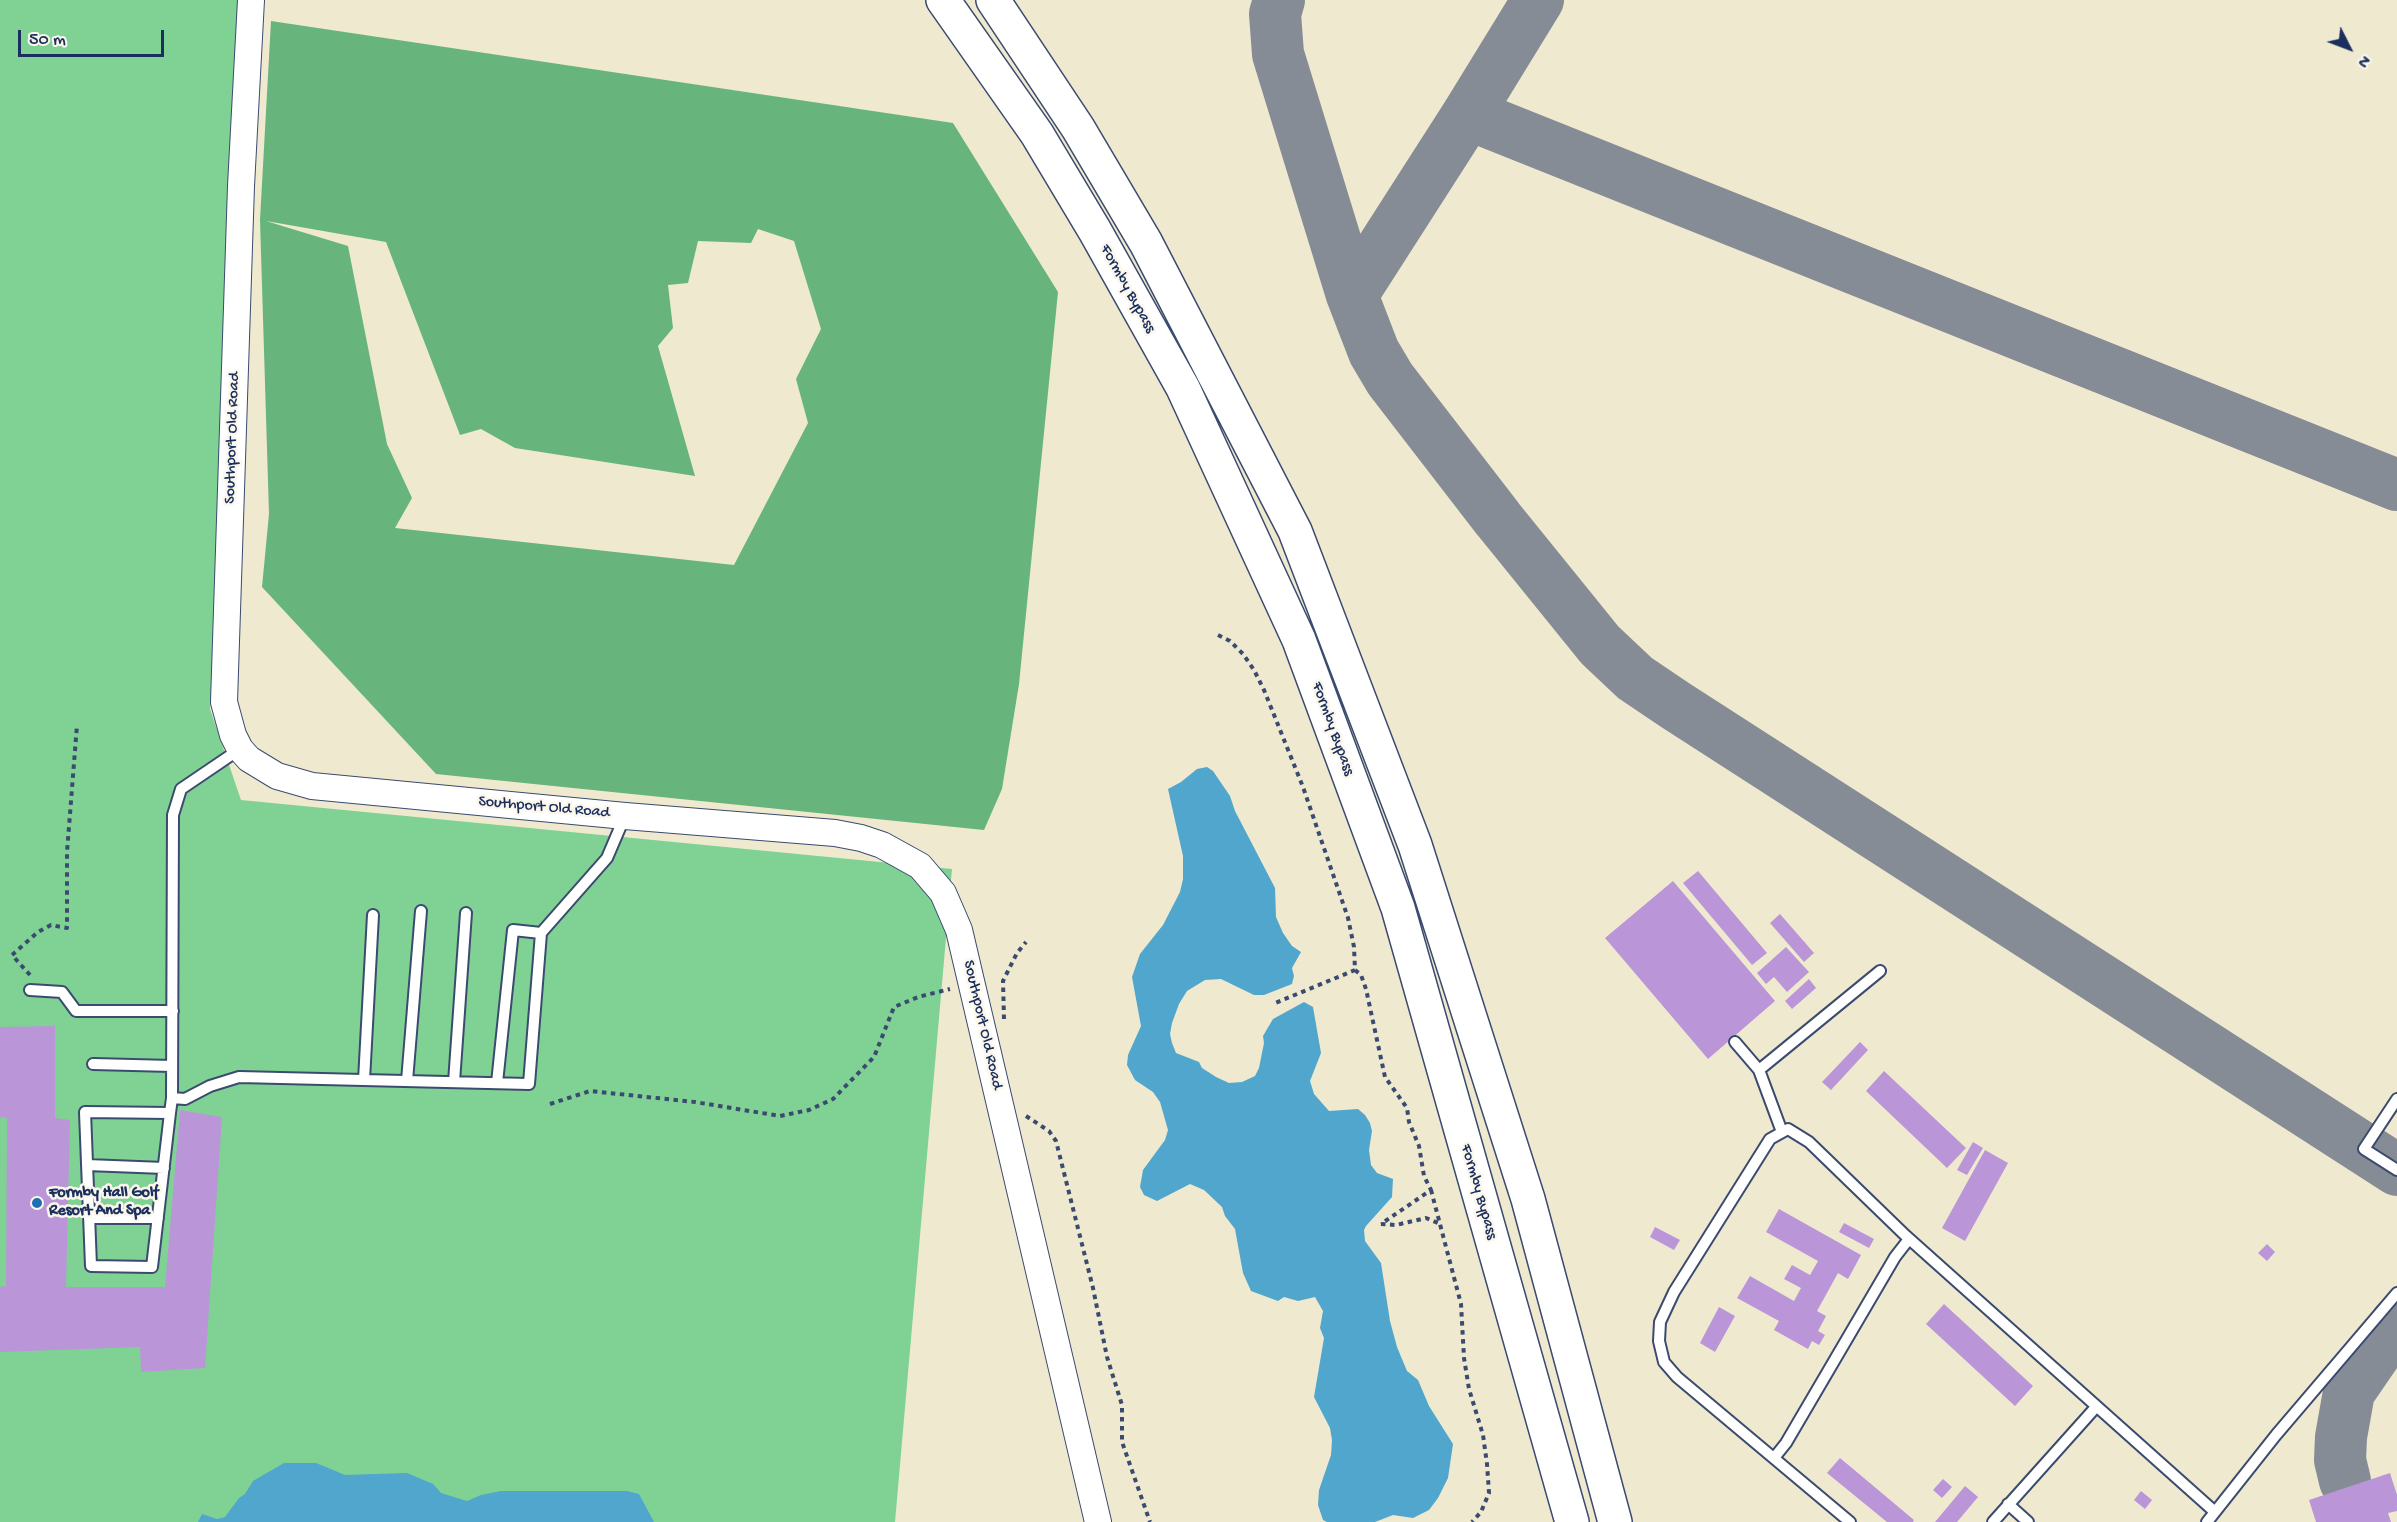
<!DOCTYPE html>
<html>
<head>
<meta charset="utf-8">
<style>
	body { margin:0 }
	#map { position:relative; width:2397px; height:1522px; overflow:hidden; background:#efe9cf; font-family:"Gochi Hand",sans-serif }
	canvas { display:block }
	.north { position:absolute; left:2319px; top:18px; width:60px; height:60px; -webkit-text-stroke:4px #fbf7ec; paint-order:stroke; rotate:132deg; font-size:16px; font-weight:700; line-height:24px; text-align:center; color:#1b2f5e }
	.north::after { content:''; display:block; margin:auto; width:21px; height:27px; background:#1b2f5e; clip-path:polygon(50% 0,100% 100%,50% 72%,0 100%) }
	.scale { position:absolute; left:18px; top:30px; width:146px; height:27px; box-sizing:border-box; border:3px solid #1b2f5e; border-top:0; padding-left:8px; font-size:18px; line-height:21px; white-space:nowrap; color:#1b2f5e; -webkit-text-stroke:4px #fbf7ec; paint-order:stroke }
</style>
</head>
<body>
<div id="map">
<canvas width="2397" height="1522"></canvas>
<div class="north">N</div>
<div class="scale">50 m</div>
</div>
<script>
const c = document.querySelector('canvas').getContext('2d');
c.lineJoin = 'round';
function paint(path, color) { c.fillStyle = color; c.fill(path, 'evenodd'); }
const poly = rows => new Path2D(rows.map(r => 'M' + r).join(''));
function trace(path, color, width, dash) { c.strokeStyle = color; c.lineWidth = width; c.lineCap = dash ? 'butt' : 'round'; c.setLineDash(dash || []); c.stroke(path); }
function label(font, color, halo, rows, align = 'center') {
  c.font = font + ' "Gochi Hand",sans-serif'; c.lineWidth = 5; c.setLineDash([]); c.textBaseline = 'middle'; c.strokeStyle = halo; c.fillStyle = color; for (const [text, x, y, turn = 0] of rows) {
    c.save(); c.translate(x, y); c.rotate((+turn || 0) * Math.PI / 180); c.textAlign = isNaN(turn) ? turn : align; if (halo) c.strokeText(text, 0, 0); c.fillText(text, 0, 0); c.restore();
  }
}
paint(poly([
	[0,0,262,0,210,709,241,800,952,869,895,1522,0,1522]
]), '#7fd293');
paint(poly([
	[271,21,953,123,1058,292,1019,684,1002,789,984,830,436,774,262,587,269,514,260,220],
	[266,221,386,242,460,435,481,429,515,448,695,476,658,346,673,328,668,285,688,283,698,241,751,243,758,229,794,241,821,329,796,379,808,423,734,565,395,528,412,498,387,444,348,246]
]), '#67b47d');
paint(poly([
	[1207,767,1213,771,1230,796,1235,811,1275,888,1276,917,1283,933,1292,946,1301,952,1292,968,1294,976,1292,984,1264,995,1254,995,1221,979,1205,980,1187,991,1179,1004,1172,1023,1170,1034,1172,1043,1176,1053,1199,1062,1202,1068,1216,1077,1229,1083,1242,1082,1255,1076,1259,1068,1264,1043,1263,1036,1273,1019,1304,1002,1313,1007,1321,1053,1310,1081,1314,1094,1329,1111,1358,1109,1365,1115,1370,1123,1372,1131,1369,1150,1371,1165,1377,1173,1393,1179,1392,1197,1366,1226,1364,1230,1365,1241,1381,1263,1390,1321,1397,1347,1407,1371,1418,1380,1429,1406,1453,1444,1448,1478,1438,1498,1429,1510,1413,1518,1393,1515,1375,1522,1327,1522,1323,1520,1318,1505,1319,1490,1331,1455,1332,1440,1330,1428,1314,1397,1324,1338,1320,1328,1323,1311,1315,1297,1298,1301,1284,1297,1278,1301,1251,1291,1243,1273,1235,1229,1225,1216,1222,1207,1204,1190,1190,1184,1157,1201,1144,1195,1140,1187,1143,1170,1165,1140,1168,1130,1160,1102,1153,1092,1135,1080,1127,1065,1128,1055,1141,1026,1132,977,1140,954,1163,925,1180,892,1183,879,1183,856,1168,789,1181,782,1197,769],
	[284,1463,316,1463,345,1475,407,1473,433,1484,441,1493,467,1501,481,1495,501,1491,627,1491,639,1494,654,1522,198,1522,202,1514,217,1519,225,1517,239,1498,245,1494,253,1481]
]), '#50a6cc');
trace(poly([
	[1279,0,1275,14,1278,54,1352,295,1374,352,1390,379,1498,519,1600,645,1635,678,1675,705,2397,1170],
	[1468,114,2397,485],
	[1352,295,1468,114,1538,0],
	[2345,1481,2340,1460,2341,1437,2349,1392,2397,1322]
]), '#858c96', 52);
paint(poly([
	[1698,871,1767,953,1752,965,1683,883],
	[1673,881,1775,1001,1708,1059,1605,938],
	[1780,914,1814,953,1804,962,1770,923],
	[1786,947,1809,972,1787,992,1774,977,1766,984,1757,973],
	[1809,979,1816,988,1792,1009,1785,1001],
	[55,1026,55,1118,70,1120,66,1287,165,1287,180,1110,222,1117,205,1368,141,1372,140,1347,0,1352,0,1287,6,1286,7,1118,0,1117,0,1027],
	[1860,1042,1868,1050,1831,1090,1822,1082],
	[1884,1071,1966,1148,1947,1168,1866,1091],
	[1973,1142,1983,1148,1967,1175,1957,1170],
	[1985,1150,2008,1163,1965,1241,1942,1228],
	[1779,1209,1861,1255,1848,1279,1838,1273,1817,1311,1826,1316,1818,1331,1825,1335,1819,1345,1812,1341,1808,1349,1774,1330,1779,1321,1737,1298,1750,1276,1794,1301,1801,1288,1784,1279,1792,1265,1810,1275,1818,1261,1766,1232],
	[1844,1223,1874,1239,1869,1248,1839,1232],
	[1655,1227,1680,1240,1674,1250,1650,1237],
	[2267,1244,2275,1252,2267,1261,2258,1253],
	[1944,1304,2033,1386,2015,1406,1926,1324],
	[1719,1307,1735,1316,1715,1352,1700,1343],
	[1840,1458,1914,1520,1913,1522,1887,1522,1827,1473],
	[2390,1473,2397,1495,2397,1511,2388,1513,2391,1522,2316,1522,2309,1500],
	[1943,1479,1952,1487,1942,1498,1933,1490],
	[1965,1486,1978,1497,1957,1522,1935,1522],
	[2141,1491,2152,1500,2145,1509,2134,1500]
]), '#ba96d8');
const service = poly([
	[30,990,62,992,76,1011,173,1011],
	[1735,1042,1759,1070],
	[93,1064,172,1066],
	[364,1080,373,915],
	[407,1081,421,911],
	[454,1082,466,913],
	[497,1083,513,930,541,933],
	[172,1098,185,1099,210,1086,239,1077,529,1084,541,933,607,858,625,816],
	[2397,1099,2364,1149,2397,1170],
	[170,1113,85,1112,91,1266,152,1267,170,1113,172,1098,173,815,181,789,240,749],
	[1782,1132,1759,1070,1880,971],
	[87,1165,164,1168],
	[89,1218,158,1218],
	[1774,1458,1786,1443,1895,1257,1909,1239],
	[2008,1504,2028,1522],
	[1850,1522,1677,1377,1664,1362,1659,1341,1660,1322,1674,1292,1770,1139,1788,1129,1809,1142,1906,1236,2215,1512],
	[1993,1522,2096,1407],
	[2207,1522,2276,1435,2397,1293]
]);
const tertiary = poly([
	[251,0,241,186,224,702,233,735,240,749,249,759,277,776,312,786,625,816,835,833,861,838,882,845,920,866,943,893,959,930,1098,1522]
]);
const trunk = poly([
	[943,0,1037,134,1095,231,1183,388,1299,640,1398,908,1572,1522],
	[993,0,1078,128,1146,243,1295,531,1415,845,1528,1199,1615,1522]
]);
trace(service, '#3b4b6f', 14);
trace(tertiary, '#3b4b6f', 28);
trace(trunk, '#3b4b6f', 36);
trace(poly([
	[1218,635,1230,641,1243,654,1254,670,1264,690,1303,787,1348,918,1354,947,1355,970,1273,1004],
	[1355,970,1361,975,1366,989,1385,1077,1407,1108,1409,1122,1419,1146,1424,1176,1431,1190,1381,1224],
	[30,975,12,955,38,932,51,925,67,928,67,852,77,725],
	[1004,1019,1003,981,1017,953,1026,942],
	[550,1104,590,1091,695,1102,780,1116,809,1110,833,1099,874,1057,894,1007,918,997,950,989],
	[1026,1116,1049,1131,1056,1141,1093,1288,1107,1357,1122,1405,1122,1442,1150,1522],
	[1431,1190,1461,1304,1464,1358,1469,1389,1483,1435,1487,1464,1489,1493,1481,1512,1472,1522],
	[1381,1224,1396,1225,1426,1218,1438,1223]
]), '#3b4b6f', 4, [4.5, 4.5]);
trace(service, '#fff', 10);
trace(tertiary, '#fff', 26);
trace(trunk, '#fff', 33);
for (const [x, y, r, color] of [
	[37,1203,6,"#1f6fb2"]
]) { const dot = new Path2D(); dot.arc(x, y, r, 0, 2 * Math.PI); c.fillStyle = color; c.fill(dot); trace(dot, '#fbf7ec', 2); }
label('16px', '#1b2f5e', '#fbf7ec', [
	["Formby Bypass",1127,289,61],
	["Southport Old Road",233,438,-88],
	["Formby Bypass",1332,729,70],
	["Southport Old Road",544,808,5],
	["Southport Old Road",982,1025,77],
	["Formby Bypass",1478,1192,74]
]);
label('bold 16px', '#1b2f5e', '#fbf7ec', [
	["Formby Hall Golf",49,1194],
	["Resort And Spa",49,1212]
], 'left');
</script>
</body>
</html>
